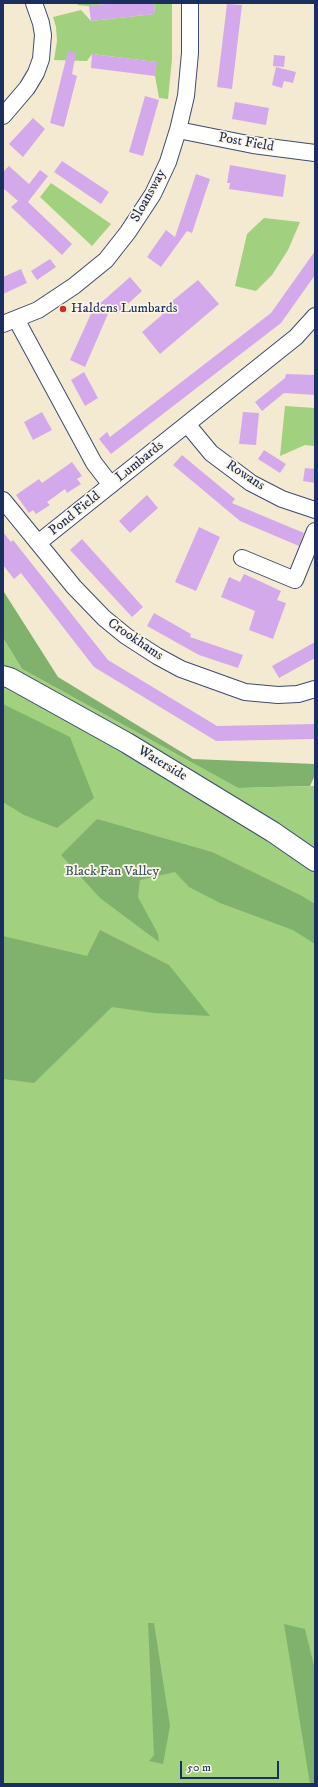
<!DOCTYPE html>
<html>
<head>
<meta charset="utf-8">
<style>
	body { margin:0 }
	#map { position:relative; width:318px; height:1787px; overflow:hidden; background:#f4ead1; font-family:"IM FELL DW Pica",serif }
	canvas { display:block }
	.frame { position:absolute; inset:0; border:4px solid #1b2f5e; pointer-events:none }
	.scale { position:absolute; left:180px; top:1761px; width:99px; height:18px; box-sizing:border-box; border:2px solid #1b2f5e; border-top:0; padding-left:5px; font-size:12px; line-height:14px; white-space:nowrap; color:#1b2f5e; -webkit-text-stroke:3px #fcf5e5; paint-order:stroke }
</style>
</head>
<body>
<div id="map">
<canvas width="318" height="1787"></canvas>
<div class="frame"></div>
<div class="scale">50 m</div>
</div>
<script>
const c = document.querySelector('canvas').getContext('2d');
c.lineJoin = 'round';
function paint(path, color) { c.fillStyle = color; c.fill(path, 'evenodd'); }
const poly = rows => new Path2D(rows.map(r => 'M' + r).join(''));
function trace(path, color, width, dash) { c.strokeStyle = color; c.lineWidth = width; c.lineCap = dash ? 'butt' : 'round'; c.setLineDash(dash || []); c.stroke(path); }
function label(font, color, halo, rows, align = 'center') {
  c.font = font + ' "IM FELL DW Pica",serif'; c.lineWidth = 3.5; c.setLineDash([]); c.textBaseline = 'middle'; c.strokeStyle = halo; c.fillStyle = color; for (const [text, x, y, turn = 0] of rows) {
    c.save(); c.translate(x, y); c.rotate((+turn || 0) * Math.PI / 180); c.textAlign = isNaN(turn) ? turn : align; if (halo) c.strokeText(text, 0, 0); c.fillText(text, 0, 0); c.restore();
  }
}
paint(poly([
	[77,3,113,3,89,6,78,5],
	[154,3,172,3,172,59,168,99,159,98,155,76,156,62,92,54,87,61,54,60,57,41,56,27,53,17,81,10,91,21,155,14],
	[51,183,111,224,92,246,40,197],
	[264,218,300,222,288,250,272,275,256,291,235,286,247,234],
	[285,406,315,408,315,446,305,445,280,456],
	[3,638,22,669,238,788,315,786,315,853,3,667],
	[3,686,21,693,84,727,315,871,315,1784,3,1784]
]), '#a1d07e');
paint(poly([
	[4,592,58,677,193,759,315,764,315,775,310,786,238,788,22,669,3,638],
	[3,704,70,737,94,798,57,828,24,815,3,802],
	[97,819,212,852,302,896,315,904,315,944,293,930,220,903,189,887,175,872,140,880,138,897,158,934,159,942,100,898,61,855],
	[100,930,169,965,210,1016,154,1013,112,1007,34,1083,3,1079,3,936,87,956],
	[148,1623,154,1623,170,1726,163,1764,149,1761,154,1755],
	[284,1624,305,1629,315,1670,315,1784,310,1784]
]), '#80b26d');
paint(poly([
	[113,3,154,3,155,14,91,21,89,6],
	[227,4,242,5,232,89,217,87],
	[68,51,76,53,72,74,77,76,64,127,50,123],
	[92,54,157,62,155,76,91,68],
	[274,55,285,56,284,67,273,66],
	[276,67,296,72,293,83,284,81,282,88,272,85],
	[145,96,159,100,143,156,129,152],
	[235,102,269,108,266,125,232,119],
	[33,118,45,129,23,157,9,144],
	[62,161,109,192,101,204,54,172],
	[230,165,286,175,283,197,229,189,230,183,227,183],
	[9,166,29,184,40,170,48,176,28,202,72,244,62,255,11,207,18,201,3,188,3,172],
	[196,174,210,179,192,233,187,231,161,267,147,257,166,230,175,237],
	[315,251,315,275,281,323,111,454,99,439,107,432,110,437,271,313],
	[50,259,56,267,37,280,31,271],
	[21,269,27,283,3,294,3,277],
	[130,277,142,291,117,314,111,307,85,367,70,360,94,307,95,308],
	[198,280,219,304,160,354,142,332,162,315,160,311],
	[84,372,98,398,85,406,71,380],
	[286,374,315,375,315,395,284,393,262,411,255,402,285,378],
	[42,412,52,430,33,440,24,422],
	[243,412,259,413,256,445,239,444],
	[264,450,286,464,280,473,258,459],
	[182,455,235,499,232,503,304,533,299,546,240,521,173,465],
	[72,462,82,476,77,479,81,484,67,493,65,489,47,502,50,505,36,514,33,510,29,513,16,495,39,479,42,483],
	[305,468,315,469,315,483,303,481],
	[147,495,158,508,130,533,119,521],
	[199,527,220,537,196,591,175,582],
	[3,532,11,542,13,540,108,660,217,726,315,724,315,739,216,741,94,667,21,573,14,579,3,565],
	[82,539,143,607,132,617,70,550],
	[244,574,281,591,277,600,286,603,273,639,249,630,255,611,221,597,229,577,240,582],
	[154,613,191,634,190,637,243,655,238,668,199,655,147,626],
	[315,642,315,658,279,678,272,666]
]), '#d4a9eb');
const minor = poly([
	[3,116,27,88,36,73,41,59,43,35,41,23,34,3],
	[178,130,253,145,315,153],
	[16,319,94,463,111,485],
	[3,324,38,310,74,286,106,260,128,232,153,194,168,162,178,130,186,96,190,53,190,3],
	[187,424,211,453,251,483,282,499,315,510],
	[3,500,74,587,104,618,126,636,157,656,181,669,245,692,278,695,298,694,315,689],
	[38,543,296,337,315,316],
	[242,558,295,580,315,531]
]);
const major = poly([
	[3,676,10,678,127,743,273,832,315,861]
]);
trace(minor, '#3c4b6f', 18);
trace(major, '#3c4b6f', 22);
trace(minor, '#fff', 16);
trace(major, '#fff', 20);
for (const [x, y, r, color] of [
	[63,309,4,"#c8321e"]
]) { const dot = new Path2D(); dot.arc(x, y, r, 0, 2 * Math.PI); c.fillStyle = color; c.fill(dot); trace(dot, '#fcf5e5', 1.5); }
label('14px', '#1b2f5e', '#fcf5e5', [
	["Post Field",246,143,10],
	["Sloansway",149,196,-61],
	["Lumbards",140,462,-39],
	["Rowans",245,476,33],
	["Pond Field",75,514,-39],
	["Crookhams",135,640,34],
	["Waterside",162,764,31]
]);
label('14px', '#1b2f5e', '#fcf5e5', [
	["Haldens Lumbards",71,309]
], 'left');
label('14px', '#3c5766', '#fcf5e5', [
	["Black Fan Valley",112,872]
]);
</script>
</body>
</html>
